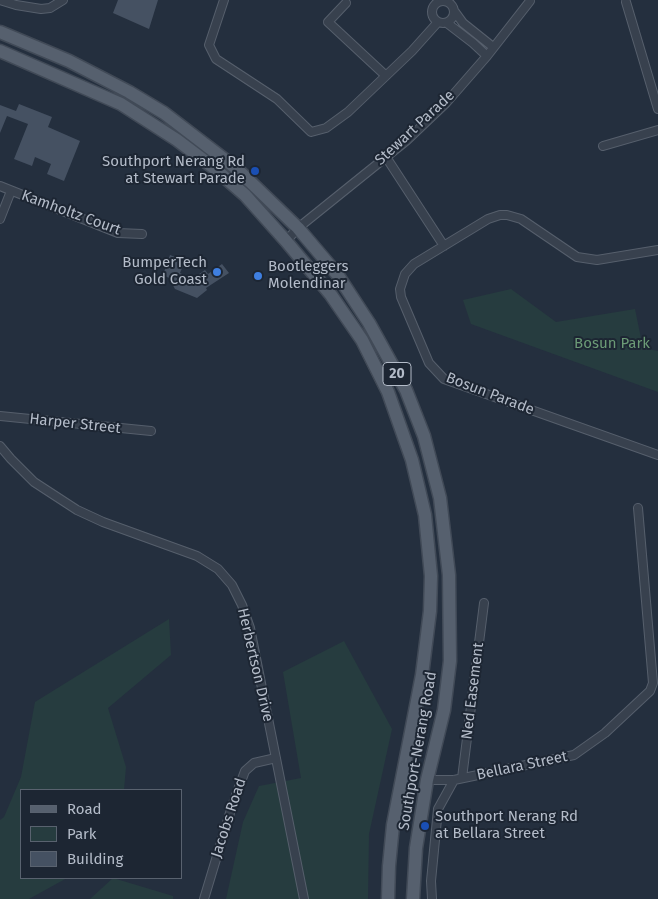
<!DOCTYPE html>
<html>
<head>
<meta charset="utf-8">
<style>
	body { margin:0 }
	#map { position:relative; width:658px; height:899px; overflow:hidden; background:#242f3e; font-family:"Fira Sans",sans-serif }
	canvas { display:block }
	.legend { position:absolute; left:20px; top:789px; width:162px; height:90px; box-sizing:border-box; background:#1d2633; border:1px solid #59626f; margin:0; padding:6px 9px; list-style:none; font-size:15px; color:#b4bcc9 }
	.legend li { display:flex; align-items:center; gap:10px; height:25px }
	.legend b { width:25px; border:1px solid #59626f }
</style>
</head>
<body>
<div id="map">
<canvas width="658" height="899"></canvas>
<ul class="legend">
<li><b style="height:6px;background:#56606e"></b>Road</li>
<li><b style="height:14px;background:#263c3f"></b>Park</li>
<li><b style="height:14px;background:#455162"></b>Building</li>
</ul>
</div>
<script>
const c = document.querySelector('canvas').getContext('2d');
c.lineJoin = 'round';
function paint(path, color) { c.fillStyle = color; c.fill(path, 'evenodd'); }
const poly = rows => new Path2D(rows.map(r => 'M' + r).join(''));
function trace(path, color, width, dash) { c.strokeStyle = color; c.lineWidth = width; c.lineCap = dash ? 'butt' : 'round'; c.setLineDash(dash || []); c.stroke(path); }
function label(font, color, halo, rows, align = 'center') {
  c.font = font + ' "Fira Sans",sans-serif'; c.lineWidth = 4; c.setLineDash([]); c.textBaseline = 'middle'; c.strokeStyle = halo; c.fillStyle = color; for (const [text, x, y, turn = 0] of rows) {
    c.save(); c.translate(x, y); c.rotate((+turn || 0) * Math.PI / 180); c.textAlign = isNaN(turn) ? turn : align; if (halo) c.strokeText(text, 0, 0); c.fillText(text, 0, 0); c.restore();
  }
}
paint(poly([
	[511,289,556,322,635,309,643,348,658,351,658,392,471,324,463,300],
	[169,619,171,655,108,708,126,767,124,790,21,790,21,878,67,878,29,899,0,899,0,820,4,817,21,777,35,702],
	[344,641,392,729,369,834,368,899,226,899,243,822,259,786,301,778,283,672],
	[113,878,173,896,173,899,90,899]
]), '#263c3f');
paint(poly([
	[118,0,158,0,149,29,113,13],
	[19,104,52,117,48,127,80,141,64,181,47,174,51,164,35,157,32,166,14,159,28,124,7,116,0,133,0,105,16,111],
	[170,255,185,261,180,273,192,279,205,270,208,274,222,264,229,273,206,288,207,290,197,298,175,289,169,278,163,275]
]), '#455162');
const minor = poly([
	[0,0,16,5,41,9,50,8,63,0],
	[224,0,209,45,216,59,277,99,311,132,326,128,348,112,412,51,438,22],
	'432 12a11 11 0 1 1 22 0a11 11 0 1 1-22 0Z',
	[626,2,658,109],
	[346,3,328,22,385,75],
	[455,12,463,23,493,47],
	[447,23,473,43,487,56],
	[603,146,658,130],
	[386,157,444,246],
	[0,186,118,233,142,234],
	[0,219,11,191],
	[286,241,298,228,406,141,446,103,487,56,530,1],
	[658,250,597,260,577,257,521,219,507,215,500,215,488,219,414,264,405,274,400,289,401,297,429,363,444,379,658,455],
	[0,416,151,431],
	[0,446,11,459,34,482,77,510,103,522,197,556,218,569,232,585,242,605,250,628,304,899],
	[462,778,484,603],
	[427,780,454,780,574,755,605,733,650,691,653,683,638,508],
	[204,899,233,803,245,771,254,763,276,758],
	[432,899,431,881,438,809,454,780]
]);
const primary = poly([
	[0,32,69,61,129,92,164,113,237,169,298,228,337,274,369,323,406,390,424,436,440,498,449,575,450,661,444,710,427,780,416,848,413,899],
	[0,51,121,104,177,140,214,168,245,195,286,241,331,295,362,340,388,392,412,460,425,515,431,576,430,611,422,675,393,825,389,866,388,899]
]);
trace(minor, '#565f6c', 10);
trace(primary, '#414a57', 15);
trace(minor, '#38414e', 8);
trace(primary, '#56606e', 12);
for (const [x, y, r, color] of [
	[255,171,5,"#1a4fb4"],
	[217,272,5,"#3f7fe0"],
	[258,276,5,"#3f7fe0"],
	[425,826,5,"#1a4fb4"]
]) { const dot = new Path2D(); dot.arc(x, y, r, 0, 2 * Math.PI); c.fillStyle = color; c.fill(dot); trace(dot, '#1d2633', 2); }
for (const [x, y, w] of [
	[397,374,28]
]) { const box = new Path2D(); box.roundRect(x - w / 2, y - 11.5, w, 23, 4); c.fillStyle = '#1d2633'; c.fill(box); trace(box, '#b4bcc9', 1); }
label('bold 14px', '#b4bcc9', null, [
	["20",397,374]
]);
label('15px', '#b4bcc9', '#1d2633', [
	["Stewart Parade",415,128,-43],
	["Kamholtz Court",71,213,20],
	["Bosun Parade",490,394,21],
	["Harper Street",75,424,6],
	["Herbertson Drive",255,665,77],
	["Ned Easement",473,691,-83],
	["Southport-Nerang Road",418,751,-80],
	["Bellara Street",522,766,-12],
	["Jacobs Road",229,818,-72]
]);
label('15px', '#b4bcc9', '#1d2633', [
	["Southport Nerang Rd",245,162],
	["at Stewart Parade",245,179],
	["BumperTech",207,263],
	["Gold Coast",207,280],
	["Bootleggers",268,267,"left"],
	["Molendinar",268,284,"left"],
	["Southport Nerang Rd",435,817,"left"],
	["at Bellara Street",435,834,"left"]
], 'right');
label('15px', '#6b9a76', '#1d2633', [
	["Bosun Park",612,344]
]);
</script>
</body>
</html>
